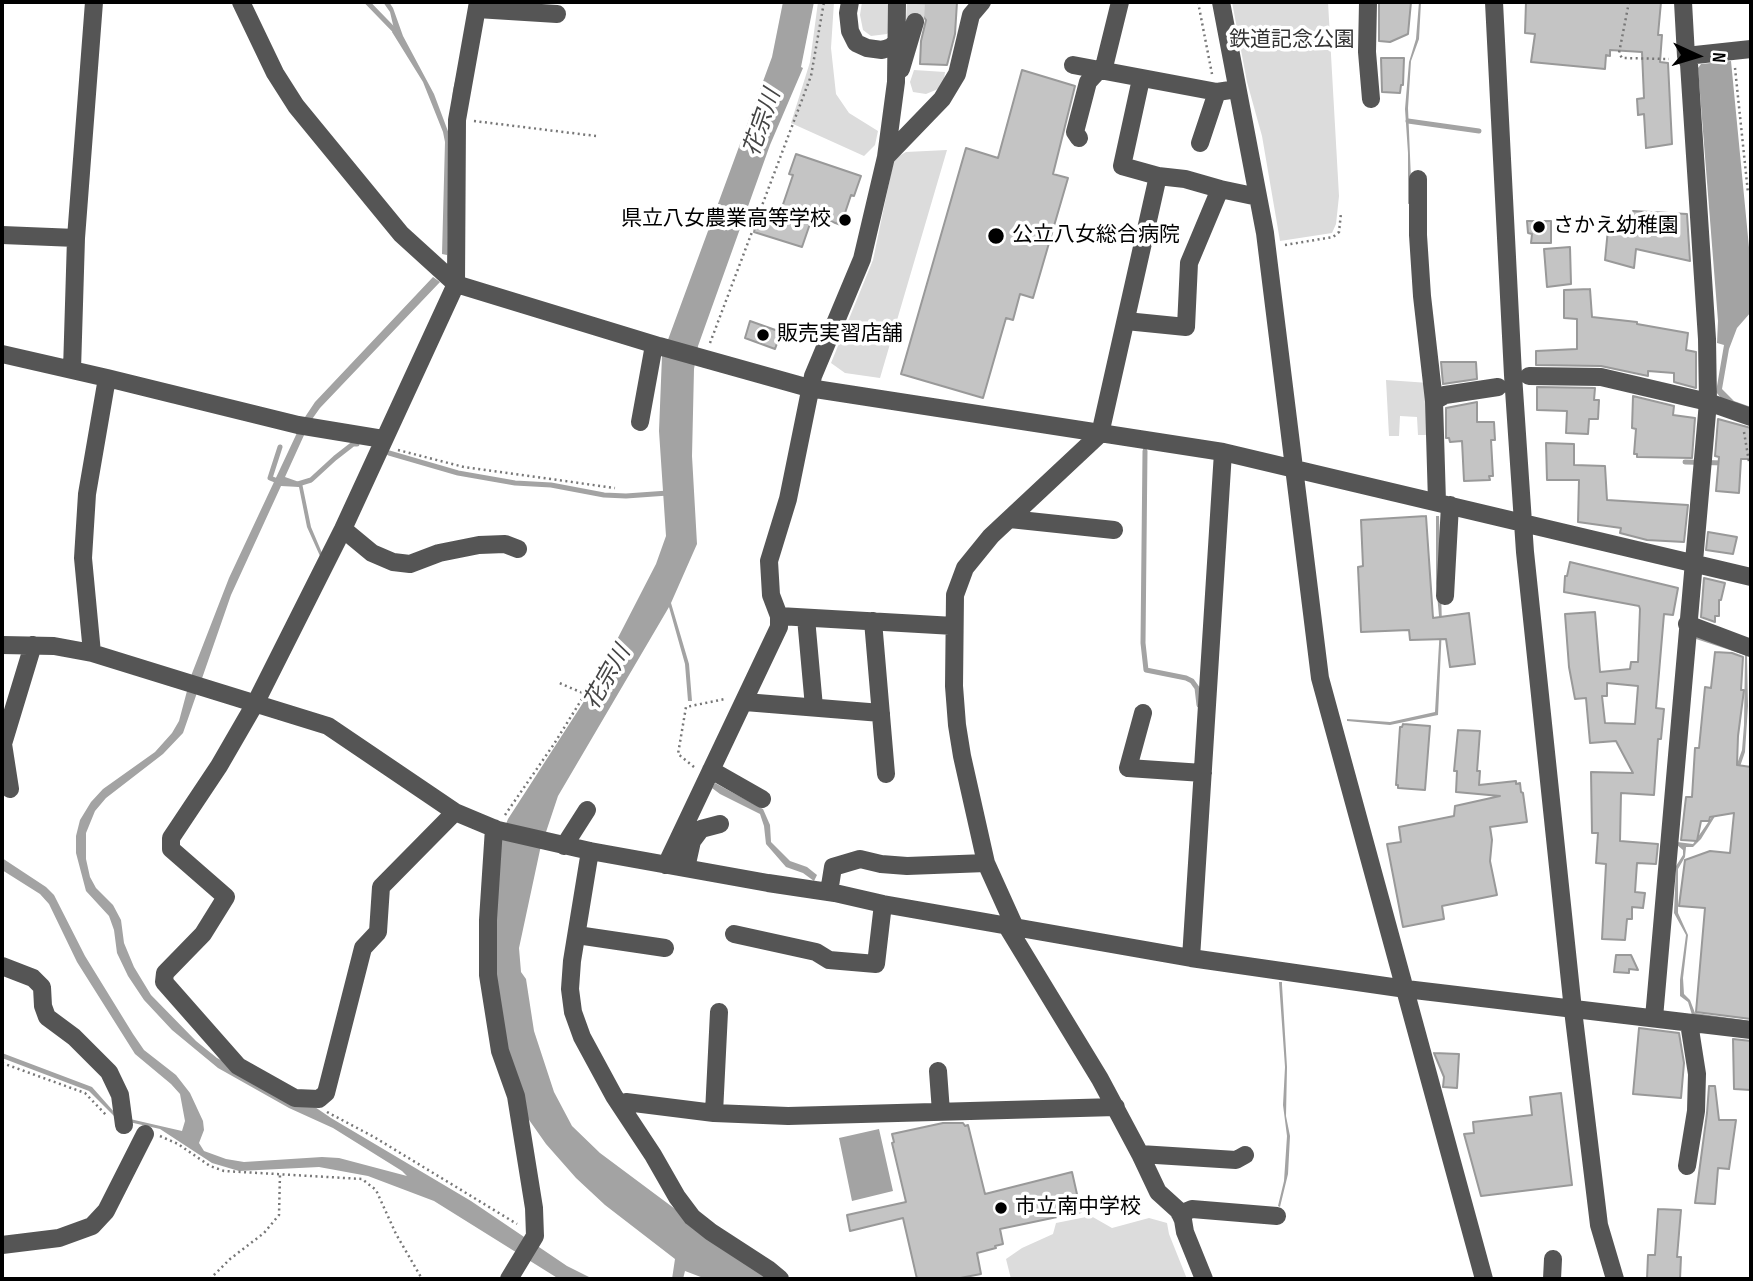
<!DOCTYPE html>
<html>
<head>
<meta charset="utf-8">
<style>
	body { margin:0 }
	#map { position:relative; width:1753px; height:1281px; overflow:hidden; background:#fff; font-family:"Sofia Sans Condensed",sans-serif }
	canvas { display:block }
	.frame { position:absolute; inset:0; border:4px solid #000; pointer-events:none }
	.north { position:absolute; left:1662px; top:21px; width:70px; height:70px; -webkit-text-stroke:5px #fff; paint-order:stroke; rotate:94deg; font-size:19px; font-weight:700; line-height:28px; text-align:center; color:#000 }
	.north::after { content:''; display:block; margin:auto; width:24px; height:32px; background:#000; clip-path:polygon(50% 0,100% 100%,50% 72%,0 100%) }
</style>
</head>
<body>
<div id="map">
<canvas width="1753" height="1281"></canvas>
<div class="frame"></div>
<div class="north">N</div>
</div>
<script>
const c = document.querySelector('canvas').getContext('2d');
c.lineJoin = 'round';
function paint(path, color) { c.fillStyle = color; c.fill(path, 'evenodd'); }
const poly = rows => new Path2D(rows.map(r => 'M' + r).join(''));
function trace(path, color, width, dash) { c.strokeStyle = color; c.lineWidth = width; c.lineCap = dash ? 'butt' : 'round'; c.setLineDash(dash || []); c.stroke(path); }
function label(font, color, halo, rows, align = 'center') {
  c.font = font + ' "Sofia Sans Condensed","Noto Sans JP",sans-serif'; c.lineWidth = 7; c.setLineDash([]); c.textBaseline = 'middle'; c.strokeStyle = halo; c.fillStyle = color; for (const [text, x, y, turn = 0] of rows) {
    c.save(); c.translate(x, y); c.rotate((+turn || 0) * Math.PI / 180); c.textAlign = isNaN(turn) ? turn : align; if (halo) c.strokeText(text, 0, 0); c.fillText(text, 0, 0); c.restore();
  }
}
paint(poly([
	[818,2,834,2,831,48,836,94,849,113,878,131,875,145,864,156,791,123,810,62],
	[862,2,891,2,892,28,887,34,871,36,863,30,860,15],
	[1232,2,1328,2,1339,196,1336,224,1332,233,1280,241,1262,136,1247,82],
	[914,70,945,72,943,87,926,94,913,92,910,82],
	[947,150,880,378,845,373,831,363,873,260,894,159,906,152],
	[1386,380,1429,383,1431,435,1418,435,1417,417,1400,416,1399,436,1389,436],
	[1091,1216,1112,1228,1149,1218,1167,1223,1169,1234,1187,1279,1011,1279,1006,1259,1022,1248,1053,1234,1056,1223]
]), '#dcdcdc');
paint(poly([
	[383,2,389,2,393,8,403,36,434,94,449,134,453,90,462,52,449,174,447,255,442,254,445,142,443,132,423,82,392,32,394,29,390,12],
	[783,2,814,2,801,67,803,68,770,145,698,346,694,369,692,456,697,544,671,603,689,664,692,701,688,701,685,664,669,607,558,796,540,850,519,948,521,972,526,979,534,1031,554,1092,572,1126,600,1153,769,1279,706,1279,685,1271,683,1279,672,1279,675,1259,605,1205,576,1178,546,1144,527,1117,503,1043,493,985,498,844,508,819,590,692,656,564,666,536,659,431,662,356,772,57],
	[1419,2,1421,2,1419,39,1411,61,1408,108,1412,203,1408,204,1408,153,1405,109,1409,62,1416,39],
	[1731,61,1751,268,1751,312,1737,328,1729,349,1722,389,1734,401,1751,407,1751,411,1721,398,1716,392,1724,345,1717,343,1718,321,1698,68,1701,64],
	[433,277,440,282,320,408,310,422,285,477,302,483,311,527,322,553,320,556,307,527,299,487,281,486,231,595,183,733,163,754,106,798,95,811,86,833,86,859,90,877,96,888,113,905,121,920,124,943,134,967,151,995,196,1041,217,1058,312,1105,331,1118,471,1201,567,1266,593,1279,559,1279,434,1201,368,1176,319,1167,239,1171,212,1163,160,1129,129,1122,130,1119,182,1131,185,1121,180,1094,171,1084,135,1054,77,962,49,904,40,894,2,870,2,858,46,887,54,895,85,956,133,1034,144,1050,176,1075,190,1093,203,1121,204,1130,199,1143,204,1151,226,1159,244,1162,322,1157,339,1158,407,1176,402,1171,333,1128,289,1108,218,1068,172,1030,144,1000,128,976,117,953,114,930,109,916,86,891,76,853,76,836,80,820,91,802,103,789,155,752,172,733,179,721,191,676,229,578,303,420,315,402],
	[1436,516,1439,516,1442,626,1438,715,1390,725,1347,721,1347,719,1390,722,1435,712,1440,627,1436,583],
	[1694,632,1747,655,1748,706,1745,752,1733,787,1701,839,1693,847,1686,847,1685,857,1678,869,1678,913,1688,935,1683,978,1684,994,1690,1000,1695,1013,1751,1021,1751,1022,1692,1015,1688,1002,1680,996,1680,980,1686,935,1674,913,1676,866,1683,855,1683,850,1677,845,1677,842,1693,844,1725,798,1742,750,1744,725,1745,655,1693,638],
	[715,783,763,809,770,825,771,842,790,861,807,867,817,875,814,881,803,873,786,867,766,844,764,826,760,814,720,794,712,788],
	[1279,982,1282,982,1282,985,1287,1067,1286,1116,1290,1136,1288,1174,1280,1207,1278,1206,1284,1181,1287,1136,1283,1105,1285,1067],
	[2,1053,92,1087,115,1113,115,1117,89,1091,2,1058],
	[879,1129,893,1191,852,1201,839,1138]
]), '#a3a3a3');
trace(poly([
	[367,2,399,35],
	[1408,121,1479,131],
	[1145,451,1143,643,1146,670,1186,678,1192,681,1197,688,1199,705],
	[389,453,458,473,515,483,551,485,604,495,626,496,668,493],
	[1685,462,1724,463],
	[280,482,270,478,280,447],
	[298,484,311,480,335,458,353,444,357,444]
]), '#a3a3a3', 5);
const building = poly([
	[909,2,957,2,955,34,947,65,920,64,921,41,926,20,919,11,908,13,909,2],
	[1379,2,1411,2,1408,34,1390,42,1379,41,1379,2],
	[1526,2,1661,2,1658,35,1662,35,1660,62,1668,63,1672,144,1646,148,1644,114,1638,115,1637,99,1644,98,1642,52,1610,50,1610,56,1606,55,1605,69,1531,62,1535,34,1525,33,1526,2],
	[1381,58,1404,58,1403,85,1401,85,1400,93,1382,92,1381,58],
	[1022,70,1075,86,1053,174,1068,178,1033,298,1020,294,1013,320,1006,318,983,398,901,374,966,148,998,158,1022,70],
	[796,154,861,176,854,196,851,195,841,225,813,215,802,247,754,232,758,219,776,225,793,175,789,174,796,154],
	[1633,211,1687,214,1690,261,1636,249,1634,268,1605,260,1608,229,1632,230,1633,211],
	[1527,221,1551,221,1551,243,1531,243,1532,234,1528,233,1527,221],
	[1570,247,1571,284,1547,287,1544,249,1570,247],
	[1590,289,1592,317,1637,322,1637,324,1688,333,1686,350,1696,352,1696,388,1674,382,1674,373,1648,371,1648,376,1601,366,1536,365,1536,351,1577,349,1577,319,1564,318,1564,290,1590,289],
	[750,321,781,332,775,349,745,338,750,321],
	[1441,362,1476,362,1477,379,1443,384,1441,362],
	[1537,387,1595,388,1594,400,1599,400,1598,419,1589,419,1588,434,1566,433,1567,411,1537,410,1537,387],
	[1633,396,1674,406,1673,415,1695,418,1692,458,1637,457,1637,454,1634,454,1636,429,1632,428,1633,396],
	[1477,402,1477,422,1494,422,1495,440,1491,440,1493,476,1489,476,1490,480,1464,481,1462,441,1450,442,1449,438,1446,438,1446,408,1477,402],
	[1718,419,1751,428,1751,459,1741,459,1739,493,1716,491,1719,457,1715,456,1718,419],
	[1546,443,1574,444,1574,465,1605,466,1607,500,1688,505,1684,542,1647,540,1620,533,1621,528,1578,522,1579,480,1547,480,1546,443],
	[1426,516,1433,618,1469,613,1475,664,1450,667,1446,639,1410,640,1409,630,1361,632,1358,567,1363,566,1361,520,1426,516],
	[1708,532,1737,537,1733,554,1706,550,1708,532],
	[1570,562,1678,588,1673,615,1664,614,1656,708,1664,709,1661,739,1658,739,1654,795,1621,793,1620,841,1658,844,1656,864,1637,863,1635,892,1645,893,1643,908,1632,907,1632,919,1627,919,1625,940,1602,939,1606,864,1596,863,1598,833,1592,833,1591,772,1633,773,1616,741,1590,743,1586,698,1575,699,1569,667,1565,614,1595,612,1600,672,1630,669,1631,662,1638,662,1640,609,1639,606,1564,592,1565,576,1567,576,1570,562],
	[1607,683,1638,686,1635,724,1605,723,1602,696,1607,696,1607,683],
	[1704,578,1725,583,1721,600,1719,600,1719,616,1715,616,1715,622,1701,617,1704,578],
	[1715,652,1732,653,1743,657,1741,690,1744,690,1738,736,1737,765,1751,767,1751,1019,1696,1012,1705,908,1679,906,1685,860,1710,851,1730,853,1734,813,1710,817,1709,821,1701,821,1697,841,1681,840,1686,797,1692,797,1695,748,1699,748,1705,687,1711,688,1715,652],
	[1403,724,1430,726,1425,790,1398,788,1398,785,1396,785,1400,727,1402,727,1403,724],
	[1458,730,1480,731,1477,771,1480,771,1479,785,1516,781,1516,784,1520,783,1521,792,1523,793,1527,822,1490,827,1492,840,1490,861,1497,895,1442,906,1444,919,1403,927,1387,844,1401,842,1399,827,1454,816,1455,806,1500,796,1456,792,1457,771,1454,771,1458,730],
	[1616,955,1631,955,1638,970,1629,969,1629,973,1614,972,1616,955],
	[1639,1028,1679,1033,1684,1063,1681,1098,1633,1094,1639,1028],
	[1733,1039,1751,1041,1751,1090,1734,1089,1733,1039],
	[1434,1053,1459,1054,1457,1088,1443,1087,1444,1077,1434,1053],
	[1709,1086,1715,1086,1719,1120,1736,1120,1729,1169,1718,1168,1715,1204,1695,1203,1707,1113,1709,1086],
	[1561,1093,1572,1185,1481,1196,1464,1134,1474,1133,1473,1122,1532,1115,1530,1097,1561,1093],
	[943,1123,963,1123,965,1126,968,1125,985,1194,1072,1172,1081,1212,1000,1229,1003,1244,995,1246,996,1248,977,1253,981,1274,955,1279,917,1279,903,1218,850,1231,847,1215,906,1202,892,1143,894,1142,892,1134,943,1123],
	[1658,1209,1681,1210,1677,1257,1681,1257,1680,1279,1647,1279,1648,1255,1655,1255,1658,1209]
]);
paint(building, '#c4c4c4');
trace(building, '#999', 2);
trace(poly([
	[915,22,916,2]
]), '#d9d9d9', 18, [18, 9]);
trace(poly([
	[1198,2,1212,74],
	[1629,2,1619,53,1622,58,1669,59],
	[1735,68,1748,193],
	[474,121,596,136],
	[1285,245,1333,237,1339,232,1341,213],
	[710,343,811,76,824,2],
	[1744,432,1749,462,1751,466],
	[398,450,464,467,615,488],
	[694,767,678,754,686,707,725,699],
	[505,815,554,744,585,694,557,682],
	[2,1063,85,1093,106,1115],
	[327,1112,374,1137,517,1224],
	[160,1136,178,1144,210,1166,224,1171,362,1179,376,1190,396,1234,422,1279],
	[210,1279,230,1259,264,1233,279,1215,280,1174]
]), '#777', 2.5, [2, 3.5]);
trace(poly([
	[241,2,275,73,296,106,401,234,456,284,659,346,809,388,1223,452,1751,577],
	[850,2,848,13,850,31,856,43,867,48,882,50,891,47,897,41],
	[1221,2,1265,233,1320,678,1484,1279],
	[1368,2,1367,52,1371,99],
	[1494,2,1513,375,1525,552,1573,1010,1599,1225,1615,1279],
	[477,9,557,14],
	[1686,56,1751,49],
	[1073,65,1217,92,1237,89],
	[901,69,915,22],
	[1103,71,1120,2],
	[1079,138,1075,132,1088,82,1099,70],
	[1200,143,1217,92],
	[886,157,942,99,957,74,971,15,982,2],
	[1158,176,1185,179,1220,189],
	[1418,179,1418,235,1422,296,1434,401,1437,502],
	[2,235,76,238],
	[1126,321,1186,327,1189,263,1220,189,1258,197],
	[2,354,107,378,298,425,383,439],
	[72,370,76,238,94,2],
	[1529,376,1601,377,1708,402,1751,417],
	[1434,401,1445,395,1498,387],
	[640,422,654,345],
	[1010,519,1114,530],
	[343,529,372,553,393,562,410,564,439,553,479,545,505,544,518,549],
	[1445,596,1450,505],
	[779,616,954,626],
	[806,618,814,707],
	[873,621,886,774],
	[1687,624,1751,648],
	[2,645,54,646,92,653,328,726,455,812,498,830,590,851,768,883,835,893,883,904,1191,958,1406,989,1751,1030],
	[92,653,83,558,87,494,107,378],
	[745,702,881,713],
	[1143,713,1128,768,1203,773],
	[711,770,762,799],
	[10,789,3,744,33,645],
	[455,812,381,887,378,932,363,948,326,1093,319,1099,295,1098,238,1066,164,982,165,973,203,934,226,897,171,849,171,838,219,766,256,702,343,529,456,284,457,120,478,2],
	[494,828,488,920,488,975,500,1051,516,1096,534,1208,535,1236,509,1279],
	[564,846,587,810],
	[590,851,572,961,570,989,573,1012,582,1037,614,1096,653,1155,677,1197,692,1217,711,1232,768,1269,780,1279],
	[666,865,779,627,779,616,771,595,769,561,788,499,813,376,862,259,886,157,896,82,897,2],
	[686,868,692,841,701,829,720,824],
	[829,892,833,867,860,859,881,864,907,866,986,863],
	[1005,923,1100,1079,1140,1154],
	[1014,925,986,863,962,756,957,725,954,686,955,595,965,568,991,536,1100,434,1158,176,1122,166,1141,79],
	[734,934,816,952,829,960,876,964,883,904],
	[577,935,665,948],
	[1191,958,1223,452],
	[2,966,33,978,42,987,43,1006,47,1017,74,1037,109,1072,120,1095,124,1125],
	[1654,1018,1708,402,1707,339,1689,64,1686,56,1683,2],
	[938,1071,941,1112],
	[626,1102,714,1113,788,1116,1116,1107],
	[714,1113,719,1012],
	[1687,1166,1696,1111,1697,1074,1689,1023],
	[1180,1214,1192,1209,1277,1216],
	[2,1245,59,1238,92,1226,106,1211,145,1134],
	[1204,1279,1185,1232,1183,1220,1179,1211,1158,1192,1140,1154,1236,1160,1245,1155],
	[1552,1279,1553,1259]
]), '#555', 18);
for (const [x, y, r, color] of [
	[845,220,7,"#000"],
	[1539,227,7,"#000"],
	[996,236,9,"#000"],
	[763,335,7,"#000"],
	[1001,1208,7,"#000"]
]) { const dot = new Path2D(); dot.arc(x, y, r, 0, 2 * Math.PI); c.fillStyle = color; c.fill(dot); trace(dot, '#fff', 2.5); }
label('21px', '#333', '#fff', [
	["鉄道記念公園",1292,41]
]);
label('21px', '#000', '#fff', [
	["県立八女農業高等学校",831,220,"right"],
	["さかえ幼稚園",1553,227],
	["公立八女総合病院",1012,236],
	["販売実習店舗",777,335],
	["市立南中学校",1015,1208]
], 'left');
label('italic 23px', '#444', '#fff', [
	["花宗川",763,123,-71],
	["花宗川",608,678,-60]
]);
</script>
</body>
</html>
